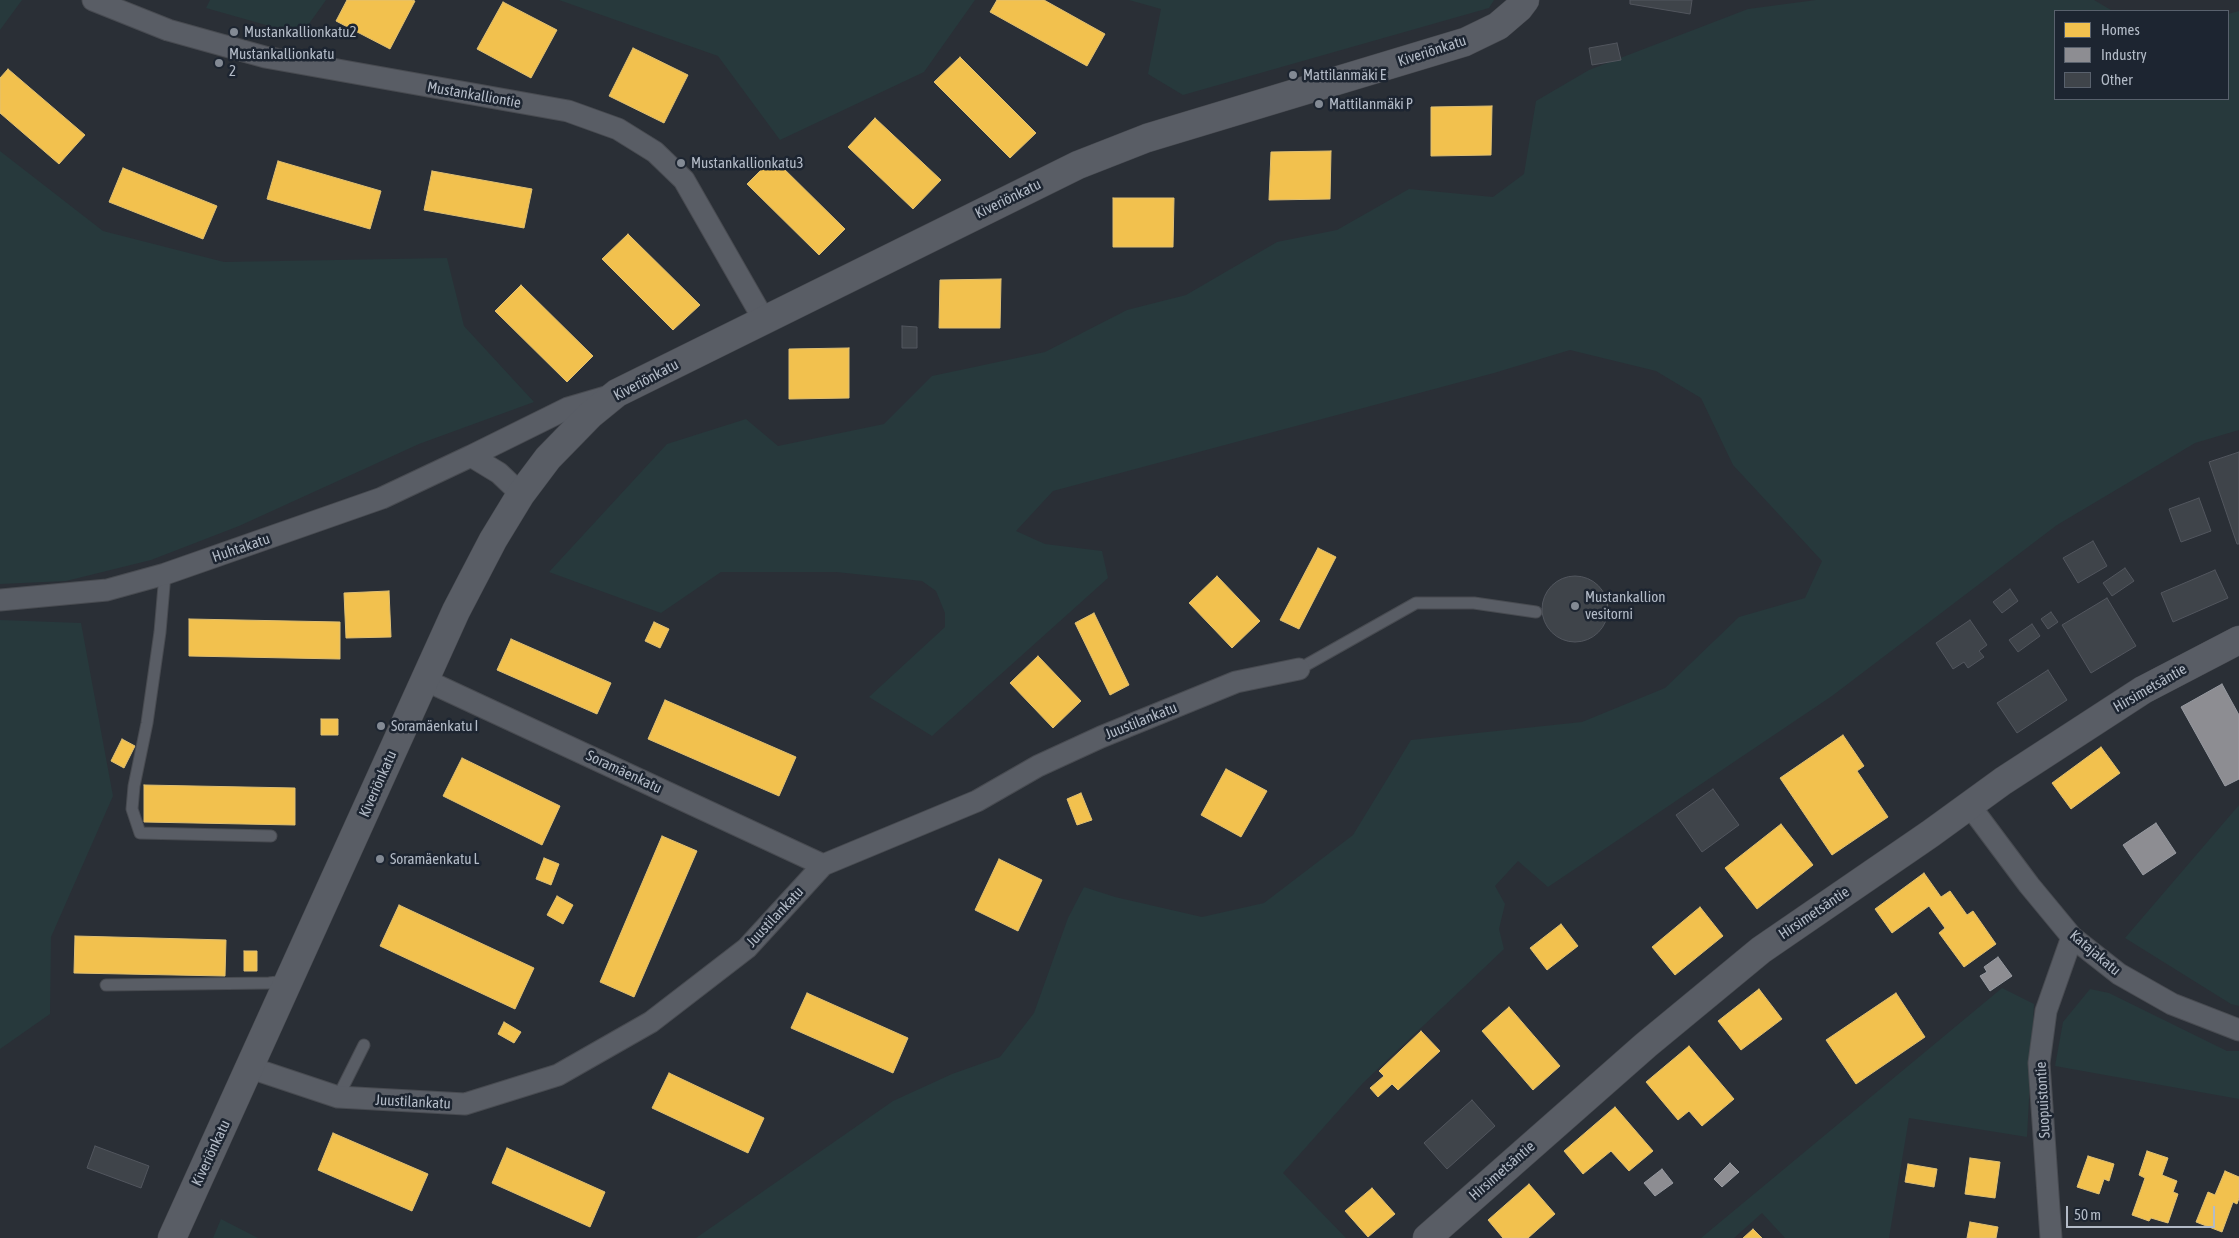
<!DOCTYPE html>
<html>
<head>
<meta charset="utf-8">
<style>
	body { margin:0 }
	#map { position:relative; width:2239px; height:1238px; overflow:hidden; background:#2a2f36; font-family:"Asap Condensed",sans-serif }
	canvas { display:block }
	.legend { position:absolute; left:2054px; top:10px; width:175px; height:90px; box-sizing:border-box; background:#1d2531; border:1px solid #59616d; margin:0; padding:6px 9px; list-style:none; font-size:15px; color:#b3bbc7 }
	.legend li { display:flex; align-items:center; gap:10px; height:25px }
	.legend b { width:25px; border:1px solid #59616d }
	.scale { position:absolute; left:2066px; top:1206px; width:149px; height:22px; box-sizing:border-box; border:2px solid #b3bbc7; border-top:0; padding-left:6px; font-size:15px; line-height:18px; white-space:nowrap; color:#b3bbc7; -webkit-text-stroke:4px #1d2531; paint-order:stroke }
</style>
</head>
<body>
<div id="map">
<canvas width="2239" height="1238"></canvas>
<ul class="legend">
<li><b style="height:14px;background:#f2c14e"></b>Homes</li>
<li><b style="height:14px;background:#8d8d92"></b>Industry</li>
<li><b style="height:14px;background:#3f444a"></b>Other</li>
</ul>
<div class="scale">50 m</div>
</div>
<script>
const c = document.querySelector('canvas').getContext('2d');
c.lineJoin = 'round';
function paint(path, color) { c.fillStyle = color; c.fill(path, 'evenodd'); }
const poly = rows => new Path2D(rows.map(r => 'M' + r).join(''));
function trace(path, color, width, dash) { c.strokeStyle = color; c.lineWidth = width; c.lineCap = dash ? 'butt' : 'round'; c.setLineDash(dash || []); c.stroke(path); }
function label(font, color, halo, rows, align = 'center') {
  c.font = font + ' "Asap Condensed",sans-serif'; c.lineWidth = 5; c.setLineDash([]); c.textBaseline = 'middle'; c.strokeStyle = halo; c.fillStyle = color; for (const [text, x, y, turn = 0] of rows) {
    c.save(); c.translate(x, y); c.rotate((+turn || 0) * Math.PI / 180); c.textAlign = isNaN(turn) ? turn : align; if (halo) c.strokeText(text, 0, 0); c.fillText(text, 0, 0); c.restore();
  }
}
paint(poly([
	[0,0,22,0,0,30],
	[210,0,326,0,301,35,206,8],
	[559,0,975,0,924,72,780,140,718,56],
	[1129,0,1494,0,1489,8,1183,95,1148,74,1161,9],
	[1816,0,2094,0,2111,10,2120,11,2055,11,2055,99,2228,99,2228,14,2239,11,2239,430,2195,443,2057,525,1832,696,1548,887,1518,861,1495,886,1505,904,1499,929,1504,949,1363,1083,1283,1173,1346,1238,696,1238,893,1101,952,1074,1000,1057,1034,1013,1068,918,1084,887,1115,897,1202,917,1264,903,1353,835,1411,740,1582,722,1665,688,1739,617,1805,598,1822,561,1733,465,1701,398,1656,371,1570,350,1494,373,1053,491,1016,531,1045,544,1102,551,1108,578,932,736,869,697,945,627,945,613,936,591,922,581,836,572,721,572,661,613,549,572,667,444,746,419,778,446,884,424,932,376,1045,352,1127,310,1186,295,1277,242,1337,230,1409,189,1493,197,1524,174,1536,101,1589,70,1748,9],
	[0,151,103,231,224,262,447,258,464,326,534,402,419,444,239,526,151,560,66,581,0,584],
	[0,620,81,623,113,796,51,937,50,1014,0,1049],
	[2239,805,2239,1006,2231,1004,2125,938],
	[2002,988,2034,1004,2027,1137,1909,1118,1889,1238,1785,1238,1762,1213,1734,1238,1701,1238],
	[2090,989,2109,993,2227,1051,2239,1051,2239,1099,2055,1066,2063,1022],
	[221,1219,258,1238,213,1238]
]), '#27393c');
const homes = poly([
	[347,0,412,0,415,1,390,49,336,21,347,0],
	[997,0,1044,0,1105,34,1087,66,990,12,997,0],
	[503,2,557,30,531,78,477,49,503,2],
	[633,48,688,75,664,123,609,96,633,48],
	[960,57,1036,133,1010,158,934,82,960,57],
	[8,69,85,135,59,164,0,113,0,78,8,69],
	[1492,106,1491,155,1431,156,1431,107,1492,106],
	[875,118,941,180,913,209,848,147,875,118],
	[1331,151,1330,199,1269,200,1271,152,1331,151],
	[773,158,845,229,819,255,747,184,773,158],
	[278,161,381,191,370,229,267,199,278,161],
	[123,168,217,206,203,239,109,202,123,168],
	[432,171,532,189,524,228,424,210,432,171],
	[1113,198,1174,198,1173,247,1113,247,1113,198],
	[628,234,700,305,673,330,602,259,628,234],
	[1001,279,1000,328,939,328,940,280,1001,279],
	[521,285,593,356,567,382,495,311,521,285],
	[849,348,849,398,789,399,789,349,849,348],
	[1318,548,1336,557,1299,629,1280,620,1318,548],
	[1217,576,1260,621,1232,648,1189,603,1217,576],
	[389,591,391,637,346,638,344,593,389,591],
	[1094,613,1129,685,1110,695,1075,623,1094,613],
	[189,619,340,622,340,659,189,656,189,619],
	[654,622,669,629,660,648,645,641,654,622],
	[511,639,611,683,597,714,497,670,511,639],
	[1038,656,1081,701,1053,728,1010,683,1038,656],
	[665,700,796,757,779,796,648,739,665,700],
	[321,719,338,719,338,735,321,735,321,719],
	[1843,735,1864,766,1857,771,1888,817,1832,855,1780,778,1843,735],
	[122,739,135,746,124,768,111,761,122,739],
	[2101,747,2120,773,2071,809,2052,783,2101,747],
	[462,758,560,806,542,845,443,796,462,758],
	[1226,769,1267,791,1241,837,1201,815,1226,769],
	[144,785,295,788,295,825,144,822,144,785],
	[1081,793,1092,820,1077,825,1067,799,1081,793],
	[1781,824,1813,865,1757,909,1725,868,1781,824],
	[662,836,697,851,634,997,600,982,662,836],
	[544,858,559,864,551,885,536,879,544,858],
	[999,859,1042,880,1018,931,975,910,999,859],
	[1924,873,1941,897,1950,891,1967,915,1973,911,1996,944,1964,967,1939,933,1945,928,1929,906,1892,933,1875,909,1924,873],
	[557,896,573,905,563,924,547,915,557,896],
	[399,905,534,968,515,1009,380,946,399,905],
	[1700,907,1723,936,1675,975,1652,947,1700,907],
	[1561,924,1578,946,1547,970,1530,948,1561,924],
	[75,936,226,940,225,976,74,973,75,936],
	[244,951,257,951,257,971,244,971,244,951],
	[1759,989,1782,1019,1741,1050,1718,1021,1759,989],
	[807,993,908,1038,893,1073,791,1028,807,993],
	[1896,993,1925,1037,1856,1084,1826,1040,1896,993],
	[1509,1007,1560,1066,1533,1090,1482,1031,1509,1007],
	[504,1022,521,1032,514,1043,498,1034,504,1022],
	[1421,1031,1440,1051,1398,1090,1392,1084,1378,1097,1370,1088,1384,1076,1379,1071,1421,1031],
	[1689,1046,1734,1099,1702,1126,1689,1111,1678,1120,1646,1082,1689,1046],
	[669,1073,764,1118,748,1153,652,1108,669,1073],
	[1615,1107,1653,1151,1629,1171,1611,1151,1583,1174,1564,1151,1615,1107],
	[333,1133,428,1174,412,1211,318,1170,333,1133],
	[507,1148,605,1192,590,1227,492,1183,507,1148],
	[2147,1151,2168,1158,2162,1175,2177,1181,2173,1192,2178,1194,2168,1223,2151,1218,2149,1221,2132,1215,2145,1178,2139,1175,2147,1151],
	[2088,1156,2114,1164,2109,1181,2104,1179,2099,1194,2077,1187,2088,1156],
	[1970,1158,2000,1162,1995,1198,1965,1194,1970,1158],
	[1908,1164,1937,1169,1934,1187,1905,1182,1908,1164],
	[2225,1171,2239,1177,2239,1198,2237,1204,2233,1202,2222,1232,2196,1222,2208,1192,2215,1195,2225,1171],
	[1529,1184,1555,1214,1528,1238,1503,1238,1488,1220,1529,1184],
	[1372,1188,1395,1214,1368,1237,1345,1211,1372,1188],
	[1970,1222,1998,1227,1996,1238,1967,1238,1970,1222],
	[1753,1229,1762,1238,1743,1238,1753,1229]
]);
paint(homes, '#f2c14e');
trace(homes, '#dfbf72', 1);
const industry = poly([
	[2222,684,2239,715,2239,779,2225,786,2181,707,2222,684],
	[2156,823,2176,853,2143,875,2123,845,2156,823],
	[1998,957,2012,976,1990,991,1980,976,1987,972,1984,967,1998,957],
	[1730,1163,1739,1172,1722,1187,1714,1179,1730,1163],
	[1662,1169,1673,1183,1655,1196,1644,1183,1662,1169]
]);
paint(industry, '#8d8d92');
trace(industry, '#989ba2', 1);
const building = poly([
	[1630,0,1692,0,1690,14,1630,4,1630,0],
	[1617,43,1621,60,1592,65,1589,48,1617,43],
	[902,326,917,327,917,348,902,348,902,326],
	[2239,452,2239,544,2237,544,2209,462,2239,452],
	[2199,498,2211,531,2181,542,2169,509,2199,498],
	[2093,541,2107,566,2078,583,2063,558,2093,541],
	[2125,568,2134,581,2112,596,2103,583,2125,568],
	[2215,570,2228,598,2173,622,2161,593,2215,570],
	'1542 609a33 33 0 1 1 66 0a33 33 0 1 1-66 0Z',
	[2010,589,2018,601,2002,613,1993,602,2010,589],
	[2107,598,2136,646,2091,673,2062,625,2107,598],
	[2051,612,2058,622,2048,629,2041,619,2051,612],
	[1970,620,1987,645,1979,651,1984,657,1968,668,1964,662,1953,669,1936,643,1970,620],
	[2032,624,2040,636,2018,652,2009,640,2032,624],
	[2048,670,2067,700,2017,733,1997,703,2048,670],
	[1713,789,1739,825,1702,852,1676,815,1713,789],
	[1472,1100,1495,1126,1447,1169,1424,1143,1472,1100],
	[95,1146,149,1166,141,1188,87,1168,95,1146]
]);
paint(building, '#3f444a');
trace(building, '#52565e', 1);
const service = poly([
	[165,574,160,632,147,723,134,786,132,809,140,833,271,836],
	[1299,669,1416,603,1474,603,1536,612],
	[106,985,269,983,287,981],
	[338,1097,364,1045]
]);
const minor = poly([
	[93,0,168,30,265,57,568,111,618,129,655,152,684,180,764,320],
	[471,456,568,408,609,396],
	[0,600,107,590,165,574,382,498,471,456,499,473,521,494],
	[425,680,823,865],
	[1970,806,2029,885,2072,937,2119,974,2172,1004,2239,1030],
	[251,1068,338,1097,465,1104,558,1075,651,1022,747,948,823,865,977,801,1038,766,1101,737,1236,682,1299,669],
	[2051,1238,2039,1063,2046,1011,2072,937]
]);
const tertiary = poly([
	[172,1238,456,611,493,540,521,494,548,458,590,415,617,393,1078,165,1147,138,1465,42,1498,26,1519,8,1525,0],
	[1427,1238,1646,1045,1761,950,1930,834,2003,781,2143,690,2239,640]
]);
trace(service, '#484b51', 13);
trace(minor, '#484b51', 23);
trace(tertiary, '#484b51', 29);
trace(service, '#595d65', 11);
trace(minor, '#595d65', 21);
trace(tertiary, '#595d65', 28);
for (const [x, y, r, color] of [
	[234,32,5,"#838a94"],
	[219,63,5,"#838a94"],
	[1293,75,5,"#838a94"],
	[1319,104,5,"#838a94"],
	[681,163,5,"#838a94"],
	[1575,606,5,"#838a94"],
	[381,726,5,"#838a94"],
	[380,859,5,"#838a94"]
]) { const dot = new Path2D(); dot.arc(x, y, r, 0, 2 * Math.PI); c.fillStyle = color; c.fill(dot); trace(dot, '#1d2531', 2); }
label('15px', '#b3bbc7', '#1d2531', [
	["Mustankallionkatu2",244,32],
	["Mustankallionkatu",229,54],
	["2",229,71],
	["Mattilanmäki E",1303,75],
	["Mattilanmäki P",1329,104],
	["Mustankallionkatu3",691,163],
	["Mustankallion",1585,597],
	["vesitorni",1585,614],
	["Soramäenkatu I",391,726],
	["Soramäenkatu L",390,859]
], 'left');
label('15px', '#b3bbc7', '#1d2531', [
	["Kiveriönkatu",1432,51,-18],
	["Mustankalliontie",474,95,10],
	["Kiveriönkatu",1008,199,-26],
	["Kiveriönkatu",646,380,-28],
	["Huhtakatu",241,548,-19],
	["Hirsimetsäntie",2150,688,-30],
	["Juustilankatu",1141,721,-22],
	["Soramäenkatu",624,772,25],
	["Kiveriönkatu",378,784,-66],
	["Hirsimetsäntie",1814,913,-34],
	["Juustilankatu",775,917,-47],
	["Katajakatu",2095,953,40],
	["Suopuistontie",2043,1100,-93],
	["Juustilankatu",413,1102,3],
	["Kiveriönkatu",211,1153,-65],
	["Hirsimetsäntie",1502,1171,-41]
]);
</script>
</body>
</html>
